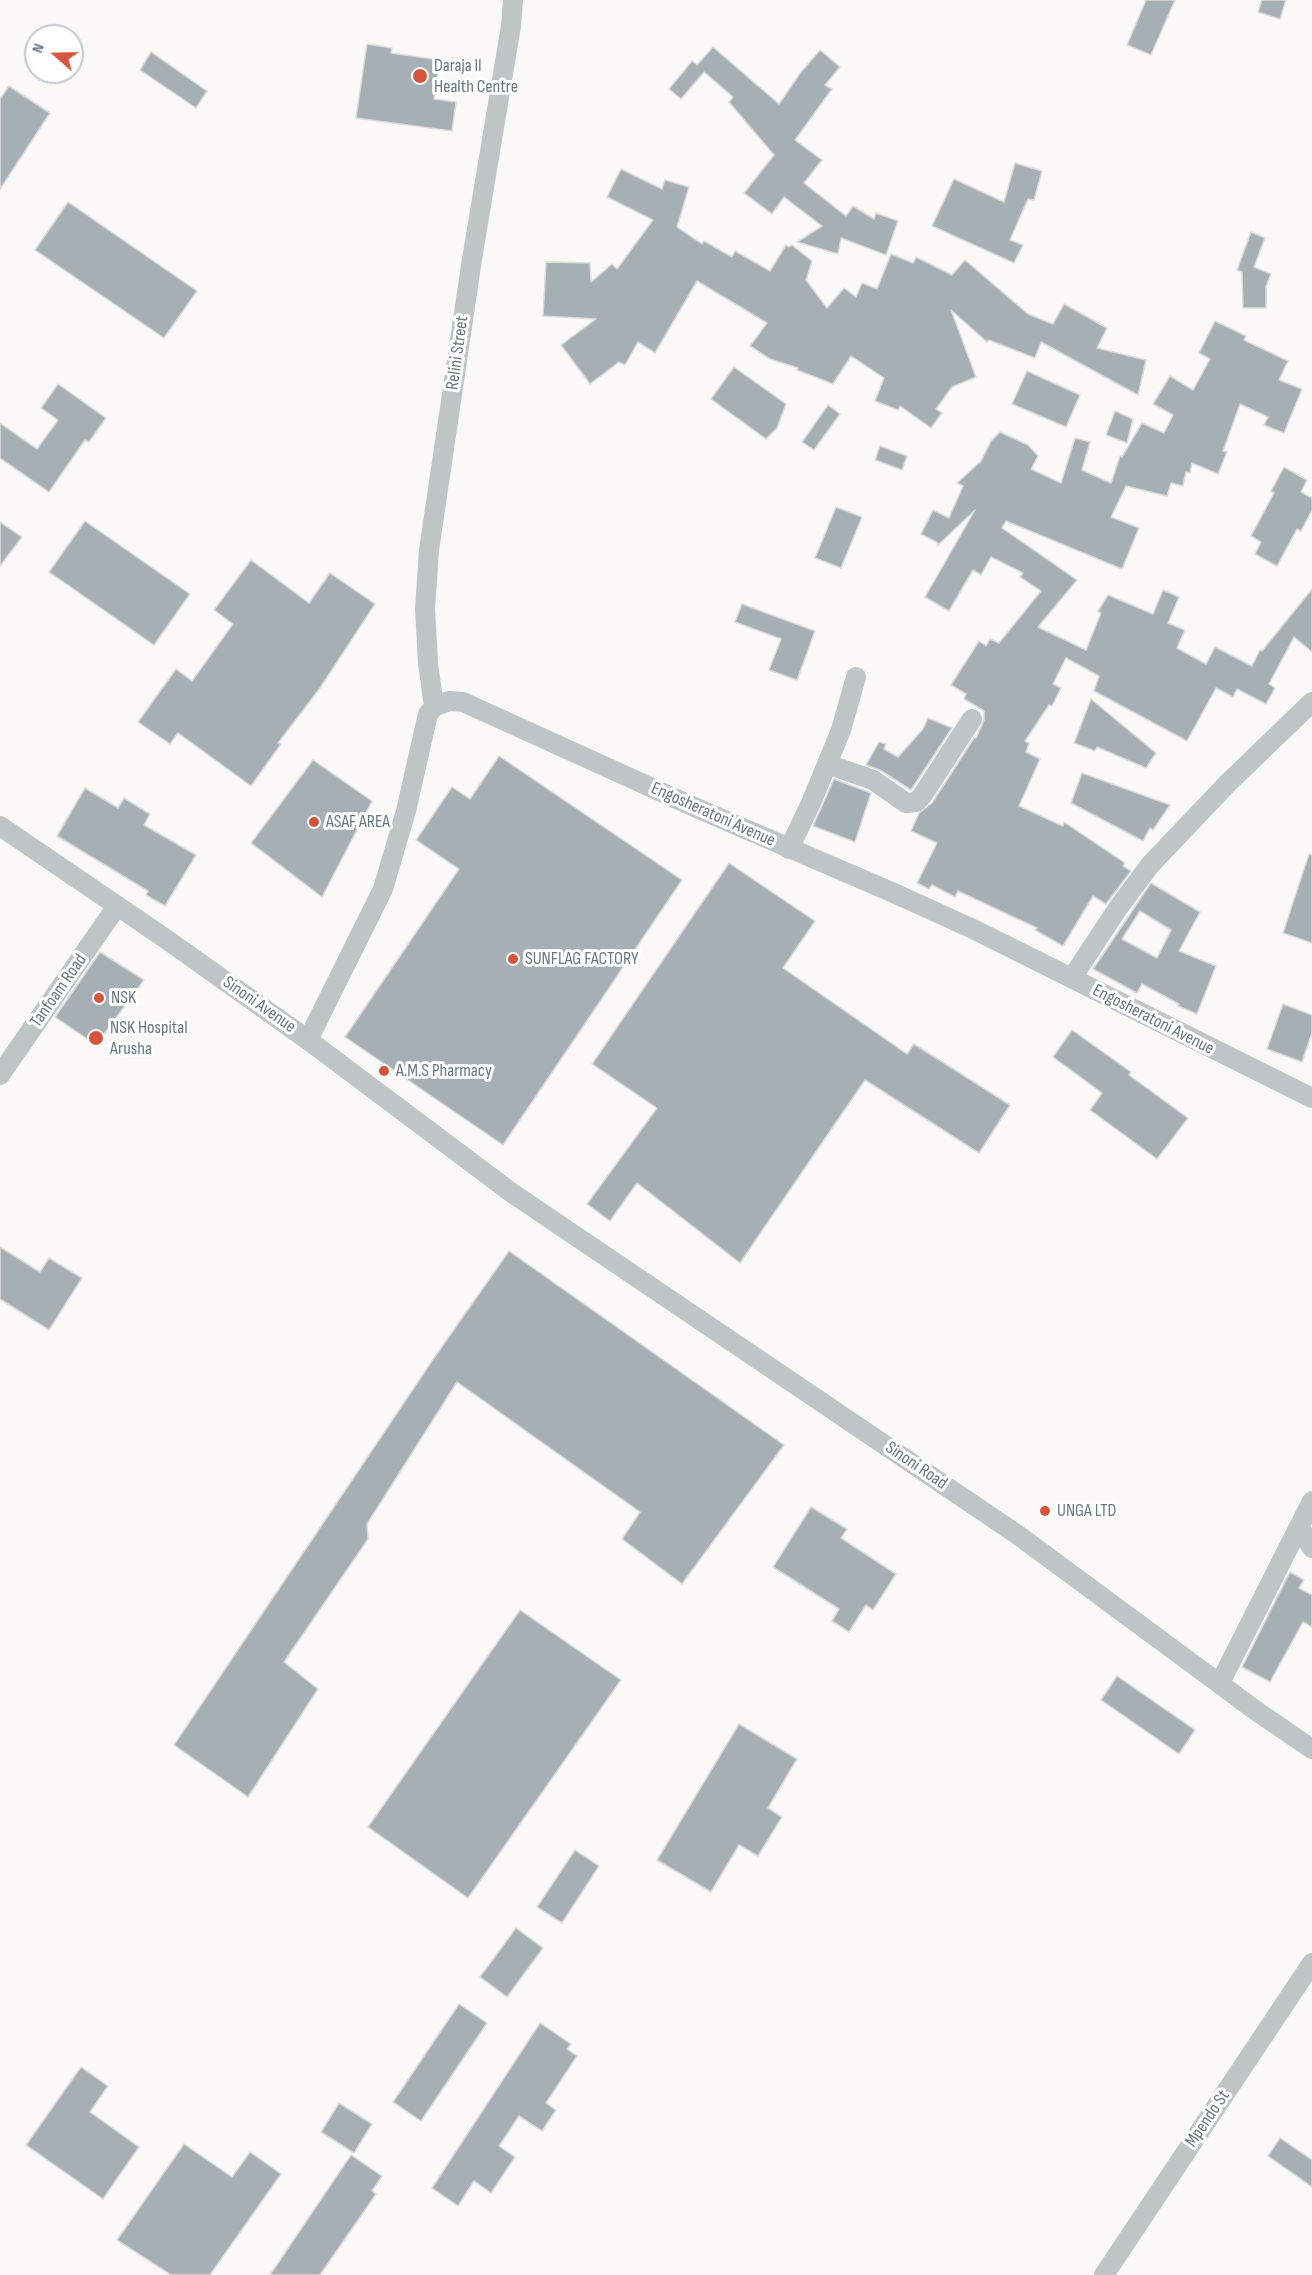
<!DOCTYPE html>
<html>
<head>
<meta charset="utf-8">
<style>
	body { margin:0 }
	#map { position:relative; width:1312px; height:2275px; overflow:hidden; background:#faf9f8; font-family:"Sofia Sans Condensed",sans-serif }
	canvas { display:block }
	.north { position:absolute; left:24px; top:24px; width:60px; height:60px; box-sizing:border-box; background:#fff; border:2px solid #c2c9cc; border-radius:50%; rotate:290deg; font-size:16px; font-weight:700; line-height:24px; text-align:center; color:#667780 }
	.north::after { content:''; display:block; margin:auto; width:21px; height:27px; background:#d4543d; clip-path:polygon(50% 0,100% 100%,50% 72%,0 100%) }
</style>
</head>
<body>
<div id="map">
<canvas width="1312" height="2275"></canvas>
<div class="north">N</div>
</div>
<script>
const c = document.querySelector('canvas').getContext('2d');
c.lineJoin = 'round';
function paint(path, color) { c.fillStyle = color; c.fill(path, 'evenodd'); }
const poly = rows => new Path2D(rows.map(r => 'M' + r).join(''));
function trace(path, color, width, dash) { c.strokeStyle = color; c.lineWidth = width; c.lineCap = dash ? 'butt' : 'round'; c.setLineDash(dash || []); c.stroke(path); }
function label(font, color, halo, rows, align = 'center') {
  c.font = font + ' "Sofia Sans Condensed",sans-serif'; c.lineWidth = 6; c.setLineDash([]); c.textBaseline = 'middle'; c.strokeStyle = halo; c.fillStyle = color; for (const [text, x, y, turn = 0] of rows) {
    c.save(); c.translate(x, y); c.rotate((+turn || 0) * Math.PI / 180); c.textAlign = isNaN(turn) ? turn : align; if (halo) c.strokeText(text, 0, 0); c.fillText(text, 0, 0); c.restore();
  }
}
const building = poly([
	[1146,0,1175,0,1151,55,1127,45,1146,0],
	[1262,0,1286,0,1280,19,1258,12,1262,0],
	[367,44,392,48,391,53,440,60,434,99,456,102,452,131,356,118,367,44],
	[713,47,779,104,801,72,820,50,840,67,825,85,832,89,795,140,822,160,804,183,846,216,853,206,874,219,876,213,898,221,886,255,841,238,838,254,797,242,822,226,784,197,772,214,744,193,774,155,729,102,733,97,704,72,681,99,669,89,692,61,697,65,713,47],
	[151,52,207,91,196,108,140,70,151,52],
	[9,86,50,113,0,189,0,99,9,86],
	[1015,163,1042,171,1034,200,1028,199,1010,240,1023,245,1014,263,932,226,954,179,1004,202,1015,163],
	[621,169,662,189,665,180,689,187,677,227,702,244,704,241,732,257,735,251,770,271,786,245,789,247,792,245,812,261,806,280,827,308,844,288,856,297,862,283,877,289,891,254,913,263,916,257,952,275,965,260,1028,314,1053,324,1064,304,1107,328,1097,348,1146,360,1138,395,1041,342,1035,358,989,340,987,342,951,310,976,377,952,387,936,409,942,413,931,428,900,406,898,410,875,401,884,378,851,356,833,384,797,370,798,368,770,359,750,346,767,323,697,281,655,353,638,342,625,365,619,362,590,384,561,345,596,319,543,316,546,262,590,263,591,282,612,264,617,269,653,220,607,197,621,169],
	[68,202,197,291,164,338,35,250,68,202],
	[1251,232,1265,238,1254,267,1271,274,1266,286,1266,308,1243,308,1242,272,1237,270,1251,232],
	[1215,321,1246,336,1244,340,1288,361,1279,380,1302,389,1284,433,1264,425,1268,417,1240,404,1223,451,1227,452,1218,474,1192,463,1190,473,1186,472,1183,486,1171,483,1167,496,1126,486,1111,517,1139,528,1122,569,1006,521,1002,528,1077,580,1038,627,1086,650,1101,613,1098,611,1108,595,1153,614,1163,590,1179,597,1168,623,1185,630,1177,648,1206,664,1215,647,1252,666,1260,650,1262,651,1312,589,1312,652,1294,637,1269,684,1275,688,1266,704,1237,689,1233,697,1216,688,1187,741,1094,691,1099,676,1066,658,1053,684,1061,688,1052,706,1049,705,1025,741,1029,743,1026,752,1040,759,1019,806,1063,826,1064,822,1125,863,1123,866,1131,871,1106,904,1093,896,1063,946,1035,930,1037,928,958,891,955,897,932,885,929,889,917,883,937,843,911,831,919,813,932,803,974,738,976,738,984,720,984,711,964,699,966,694,951,685,979,641,986,646,990,639,999,643,1041,591,1020,577,1023,573,991,557,981,575,973,570,949,611,925,597,975,510,937,546,938,543,921,534,933,510,949,518,963,486,957,483,981,461,991,441,1000,432,1028,445,1038,456,1031,469,1061,483,1075,438,1090,442,1082,470,1111,483,1120,456,1122,457,1142,423,1164,433,1173,415,1153,404,1170,376,1193,390,1210,359,1199,353,1215,321],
	[734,367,786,404,777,428,766,439,711,399,734,367],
	[1027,371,1080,395,1066,427,1012,404,1027,371],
	[58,384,106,418,89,442,85,440,49,492,0,458,0,423,37,449,58,420,41,408,58,384],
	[828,405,840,414,814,450,802,442,828,405],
	[1115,411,1133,419,1127,443,1106,435,1115,411],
	[880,446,907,456,902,470,875,460,880,446],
	[1284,467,1307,480,1301,492,1312,498,1312,510,1301,531,1297,529,1277,566,1255,554,1261,542,1251,536,1274,493,1271,491,1284,467],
	[836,507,862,517,841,568,815,558,836,507],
	[85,521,190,594,154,645,49,572,85,521],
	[0,522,22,537,0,566,0,522],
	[251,560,309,603,330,573,375,604,320,688,278,743,281,744,251,786,178,733,170,744,138,722,176,669,192,681,233,624,214,610,251,560],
	[742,604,815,631,797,680,769,670,781,639,735,622,742,604],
	[1091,699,1156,753,1146,768,1097,747,1095,751,1074,743,1091,699],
	[928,718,952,728,911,790,880,770,866,765,879,742,886,744,884,749,898,757,923,729,928,718],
	[499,756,682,880,503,1145,345,1037,459,869,416,840,452,787,470,799,499,756],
	[313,760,372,801,322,897,251,843,313,760],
	[1082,773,1170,805,1153,830,1150,828,1143,841,1071,803,1082,773],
	[834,779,871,793,855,842,813,826,834,779],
	[85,788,118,808,124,798,150,814,144,825,196,855,165,906,146,895,148,891,57,836,85,788],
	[1309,854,1312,855,1312,943,1283,933,1309,854],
	[729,863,815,921,783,968,907,1054,914,1044,1010,1105,979,1153,865,1080,740,1263,637,1183,610,1221,587,1204,657,1108,592,1064,729,863],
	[1151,883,1200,912,1179,951,1216,966,1197,1014,1178,1006,1179,1004,1142,984,1137,993,1093,969,1151,883],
	[1140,911,1171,930,1157,958,1122,939,1140,911],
	[100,952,144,980,96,1045,55,1017,100,952],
	[1283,1004,1312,1015,1312,1033,1302,1062,1267,1049,1283,1004],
	[1072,1030,1131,1072,1129,1075,1188,1118,1157,1159,1090,1110,1102,1093,1053,1057,1072,1030],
	[0,1247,40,1272,49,1258,82,1278,49,1330,0,1299,0,1247],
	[509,1251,784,1445,682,1584,622,1539,640,1512,457,1382,367,1524,368,1539,284,1662,318,1689,248,1797,174,1745,434,1358,509,1251],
	[811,1507,847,1529,841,1538,896,1574,873,1610,866,1605,849,1632,832,1621,839,1609,773,1567,811,1507],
	[1290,1572,1304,1580,1299,1588,1312,1595,1312,1627,1303,1622,1270,1682,1242,1667,1290,1572],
	[520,1610,621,1680,468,1898,368,1827,520,1610],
	[1117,1676,1195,1730,1179,1754,1101,1700,1117,1676],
	[739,1724,797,1759,768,1808,782,1817,758,1856,739,1845,711,1892,657,1860,739,1724],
	[575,1850,599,1866,562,1923,537,1907,575,1850],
	[516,1928,543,1948,507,1997,480,1977,516,1928],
	[459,2004,487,2023,421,2121,393,2102,459,2004],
	[540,2023,571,2044,567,2049,577,2056,546,2103,556,2110,542,2131,519,2116,499,2146,515,2157,491,2193,474,2181,458,2206,432,2188,540,2023],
	[81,2067,108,2086,90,2112,139,2147,103,2199,26,2145,81,2067],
	[339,2103,372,2124,354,2153,321,2132,339,2103],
	[1280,2138,1312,2160,1312,2187,1268,2156,1280,2138],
	[184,2144,232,2177,250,2152,281,2174,210,2275,171,2275,117,2240,184,2144],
	[351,2155,382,2176,372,2191,376,2194,320,2275,270,2275,351,2155]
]);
paint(building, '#a6afb4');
trace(building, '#dcdbda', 1.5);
trace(poly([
	[434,707,428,663,425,609,429,550,472,259,511,26,513,0],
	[827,764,873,780,906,803,916,802,922,796,972,719],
	[0,826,166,939,308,1040,512,1193,1018,1535,1255,1710,1312,1749],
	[789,849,811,803,841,730,856,677],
	[1072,978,1118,908,1150,865,1228,783,1312,702],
	[308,1040,383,889,406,811,428,714,434,707,449,701,463,702,692,806,896,894,973,929,1312,1098],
	[0,1075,117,906],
	[1300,1528,1312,1548],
	[1220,1683,1312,1501],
	[1104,2275,1312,1963]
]), '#bfc4c7', 20);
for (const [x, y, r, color] of [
	[420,76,8,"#d4543d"],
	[314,822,6,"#d4543d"],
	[513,959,6,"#d4543d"],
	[99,998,6,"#d4543d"],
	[96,1038,8,"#d4543d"],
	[384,1071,6,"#d4543d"],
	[1045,1511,6,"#d4543d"]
]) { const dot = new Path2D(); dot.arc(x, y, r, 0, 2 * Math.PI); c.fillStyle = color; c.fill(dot); trace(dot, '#fff', 2); }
label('18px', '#667780', '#fff', [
	["Daraja II",434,66],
	["Health Centre",434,87],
	["ASAF AREA",326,822],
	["SUNFLAG FACTORY",525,959],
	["NSK",111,998],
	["NSK Hospital",110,1028],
	["Arusha",110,1049],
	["A.M.S Pharmacy",396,1071],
	["UNGA LTD",1057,1511]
], 'left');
label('18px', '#667780', '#fff', [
	["Relini Street",458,353,-82],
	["Engosheratoni Avenue",713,815,24],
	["Tanfoam Road",59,991,-55],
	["Sinoni Avenue",259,1005,35],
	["Engosheratoni Avenue",1153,1020,27],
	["Sinoni Road",916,1466,34],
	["Mpendo St",1208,2119,-56]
]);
</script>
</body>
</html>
